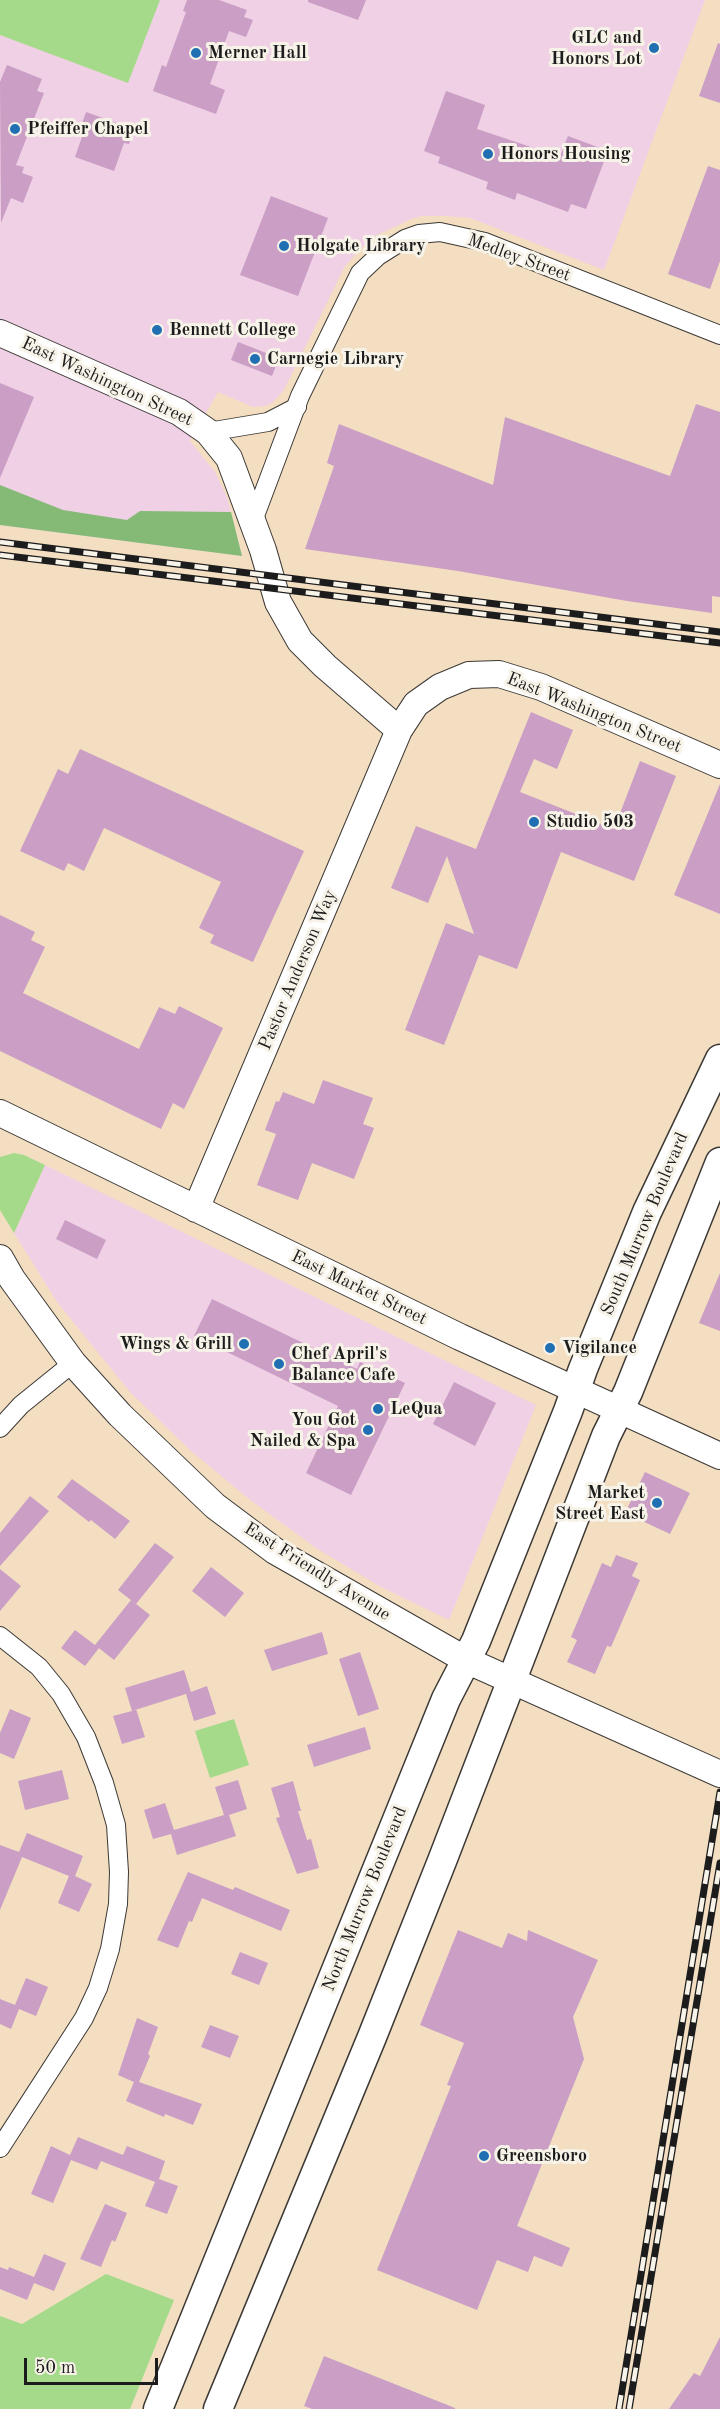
<!DOCTYPE html>
<html>
<head>
<meta charset="utf-8">
<style>
	body { margin:0 }
	#map { position:relative; width:720px; height:2409px; overflow:hidden; background:#f3dec1; font-family:"Old Standard TT",serif }
	canvas { display:block }
	.scale { position:absolute; left:24px; top:2358px; width:134px; height:27px; box-sizing:border-box; border:3px solid #1c1c1c; border-top:0; padding-left:8px; font-size:18px; line-height:21px; white-space:nowrap; color:#1c1c1c; -webkit-text-stroke:4px #f7f3e8; paint-order:stroke }
</style>
</head>
<body>
<div id="map">
<canvas width="720" height="2409"></canvas>
<div class="scale">50 m</div>
</div>
<script>
const c = document.querySelector('canvas').getContext('2d');
c.lineJoin = 'round';
function paint(path, color) { c.fillStyle = color; c.fill(path, 'evenodd'); }
const poly = rows => new Path2D(rows.map(r => 'M' + r).join(''));
function trace(path, color, width, dash) { c.strokeStyle = color; c.lineWidth = width; c.lineCap = dash ? 'butt' : 'round'; c.setLineDash(dash || []); c.stroke(path); }
function label(font, color, halo, rows, align = 'center') {
  c.font = font + ' "Old Standard TT",serif'; c.lineWidth = 6; c.setLineDash([]); c.textBaseline = 'middle'; c.strokeStyle = halo; c.fillStyle = color; for (const [text, x, y, turn = 0] of rows) {
    c.save(); c.translate(x, y); c.rotate((+turn || 0) * Math.PI / 180); c.textAlign = isNaN(turn) ? turn : align; if (halo) c.strokeText(text, 0, 0); c.fillText(text, 0, 0); c.restore();
  }
}
paint(poly([
	[0,0,705,0,604,270,470,218,445,216,422,216,411,219,371,238,345,266,284,390,272,403,265,406,253,407,218,392,190,441,215,472,227,497,242,556,0,525],
	[45,1165,536,1405,449,1620,381,1587,316,1548,249,1499,191,1451,130,1392,57,1302,14,1233]
]), '#f0d0e5');
paint(poly([
	[0,0,160,0,128,83,0,35],
	[14,1153,24,1155,45,1165,14,1233,0,1210,0,1157],
	[234,1719,249,1765,210,1778,195,1731],
	[106,2274,174,2300,130,2409,0,2409,0,2316,22,2324]
]), '#a5da8a');
paint(poly([
	[0,485,63,510,127,520,140,511,231,512,242,556,0,525]
]), '#84ba76');
paint(poly([
	[187,0,219,0,247,10,244,17,253,20,246,37,229,31,210,84,225,90,216,114,153,91,162,65,166,67,186,12,183,11],
	[308,0,366,0,358,20,308,2],
	[718,43,720,44,720,103,699,96],
	[7,65,42,79,37,91,44,93,16,165,24,167,22,173,33,177,23,203,11,198,1,223,0,82],
	[446,91,485,105,477,129,534,148,533,150,559,159,568,136,608,151,586,209,571,204,568,212,517,193,515,200,486,189,488,182,438,163,440,157,424,151],
	[86,112,134,129,129,144,124,143,114,171,75,157,84,131,80,129],
	[708,166,720,170,720,261,710,289,668,274],
	[271,196,328,218,298,296,240,275],
	[238,342,279,358,272,376,231,360],
	[0,383,34,397,0,478],
	[696,404,720,412,720,597,712,596,712,613,627,601,458,571,305,549,334,466,327,463,339,424,493,485,505,417,670,476],
	[531,712,573,730,557,769,534,759,520,792,614,829,640,761,676,776,634,881,561,852,517,969,479,955,444,1045,405,1030,446,923,474,934,447,856,428,903,391,888,416,826,476,849],
	[80,749,304,851,253,962,210,943,214,935,199,928,221,882,104,828,84,871,68,863,64,871,20,851,58,769,68,774],
	[720,784,720,914,674,895],
	[0,915,35,932,31,940,45,947,23,993,139,1049,159,1007,175,1014,179,1006,223,1028,184,1109,173,1103,161,1129,0,1051],
	[323,1080,373,1098,363,1124,374,1128,354,1179,312,1163,298,1200,257,1185,276,1134,265,1130,276,1101,279,1102,283,1092,314,1104],
	[65,1220,106,1240,97,1259,56,1239],
	[720,1273,720,1331,699,1323],
	[212,1299,357,1369,360,1362,405,1383,351,1495,306,1473,338,1406,194,1336],
	[454,1382,496,1403,475,1446,433,1424],
	[645,1472,690,1493,670,1534,625,1513],
	[72,1479,130,1521,115,1539,91,1520,89,1522,57,1497],
	[30,1496,49,1511,0,1566,0,1533],
	[155,1543,174,1557,136,1604,118,1590],
	[616,1555,638,1563,632,1576,640,1580,611,1647,607,1646,595,1674,567,1662,577,1640,571,1637,602,1563,611,1567],
	[211,1567,244,1593,225,1617,192,1591],
	[0,1569,21,1586,0,1611],
	[131,1600,150,1615,114,1660,95,1645],
	[75,1630,99,1648,85,1666,61,1648],
	[322,1632,328,1654,272,1671,264,1650],
	[360,1652,379,1709,358,1716,339,1659],
	[184,1670,191,1692,207,1686,216,1714,194,1721,186,1694,189,1693,135,1710,136,1709,145,1737,122,1744,113,1716,132,1711,125,1688],
	[10,1709,31,1718,14,1759,0,1753,0,1733],
	[365,1727,371,1749,314,1767,307,1745],
	[62,1770,69,1799,25,1810,18,1781],
	[238,1780,247,1809,229,1815,236,1836,177,1855,171,1834,153,1839,144,1810,165,1803,174,1830,224,1815,215,1787],
	[293,1781,301,1811,298,1811,307,1840,311,1839,319,1868,297,1874,276,1818,280,1817,271,1788],
	[27,1833,83,1856,75,1876,92,1884,79,1912,58,1903,69,1876,22,1857,0,1910,0,1845,19,1852],
	[188,1872,233,1890,235,1887,290,1910,281,1931,202,1898,192,1922,189,1921,178,1948,157,1940],
	[458,1930,502,1948,508,1933,527,1941,528,1930,598,1960,573,2017,584,2059,517,2226,570,2248,562,2267,534,2256,528,2272,497,2260,477,2310,377,2270,451,2086,447,2085,464,2043,420,2025],
	[240,1952,268,1963,259,1985,231,1974],
	[26,1978,48,1987,36,2016,19,2009,11,2029,0,2024,0,1999,15,2005],
	[137,2018,158,2027,148,2054,150,2056,139,2082,202,2104,193,2125,165,2114,164,2117,126,2101,134,2082,118,2075],
	[210,2025,239,2036,230,2058,201,2047],
	[78,2137,123,2155,127,2146,165,2161,159,2179,178,2186,167,2214,145,2206,155,2182,101,2161,97,2170,71,2160,53,2203,31,2194,51,2146,70,2155],
	[105,2204,127,2213,115,2242,112,2240,101,2267,80,2259],
	[44,2254,66,2263,54,2291,34,2283,27,2300,0,2289,0,2267,8,2270,9,2267,34,2277],
	[720,2337,720,2409,669,2409,694,2373,700,2376],
	[324,2356,455,2408,455,2409,312,2409,304,2406]
]), '#ca9ec5');
const street = poly([
	[208,432,268,422,297,407],
	[253,521,300,396,360,273,378,256,405,239,419,234,440,232,485,242,720,335],
	[0,1428,21,1405,73,1363],
	[0,1636,39,1667,61,1694,86,1737,104,1783,116,1825,119,1872,118,1904,110,1949,98,1988,84,2018,0,2148]
]);
const secondary = poly([
	[0,333,179,412,208,432,229,458,263,550,278,602,300,641,325,666,399,730],
	[0,1113,460,1337,720,1456],
	[196,1209,399,730,416,704,440,687,469,675,499,674,541,687,720,765],
	[0,1258,12,1279,73,1363,120,1415,215,1506,275,1551,468,1661,720,1774]
]);
const primary = poly([
	[158,2409,446,1699,476,1641,568,1411,583,1369,647,1212,720,1059],
	[218,2409,372,2037,442,1861,606,1436,628,1392,720,1162]
]);
trace(street, '#3c3935', 20);
trace(secondary, '#3c3935', 28);
trace(primary, '#3c3935', 31);
trace(street, '#fff', 18);
trace(secondary, '#fff', 26);
trace(primary, '#fff', 28);
const rail = poly([
	[0,542,720,632],
	[0,555,720,643],
	[619,2409,720,1792],
	[629,2409,720,1863]
]);
trace(rail, '#1c1c1c', 7);
trace(rail, '#f7f3e8', 4.5, [14]);
for (const [x, y, r, color] of [
	[654,48,6,"#1f6fb2"],
	[196,53,6,"#1f6fb2"],
	[15,129,6,"#1f6fb2"],
	[488,154,6,"#1f6fb2"],
	[284,246,6,"#1f6fb2"],
	[157,330,6,"#1f6fb2"],
	[255,359,6,"#1f6fb2"],
	[534,822,6,"#1f6fb2"],
	[244,1344,6,"#1f6fb2"],
	[550,1348,6,"#1f6fb2"],
	[279,1364,6,"#1f6fb2"],
	[378,1409,6,"#1f6fb2"],
	[368,1430,6,"#1f6fb2"],
	[657,1503,6,"#1f6fb2"],
	[484,2156,6,"#1f6fb2"]
]) { const dot = new Path2D(); dot.arc(x, y, r, 0, 2 * Math.PI); c.fillStyle = color; c.fill(dot); trace(dot, '#f7f3e8', 2); }
label('bold 18px', '#1c1c1c', '#f7f3e8', [
	["GLC and",642,38,"right"],
	["Honors Lot",642,59,"right"],
	["Merner Hall",208,53],
	["Pfeiffer Chapel",27,129],
	["Honors Housing",500,154],
	["Holgate Library",296,246],
	["Bennett College",169,330],
	["Carnegie Library",267,359],
	["Studio 503",546,822],
	["Wings & Grill",232,1344,"right"],
	["Vigilance",562,1348],
	["Chef April's",291,1354],
	["Balance Cafe",291,1375],
	["LeQua",390,1409],
	["You Got",356,1420,"right"],
	["Nailed & Spa",356,1441,"right"],
	["Market",645,1493,"right"],
	["Street East",645,1514,"right"],
	["Greensboro",496,2156]
], 'left');
label('18px', '#1c1c1c', '#f7f3e8', [
	["Medley Street",519,258,20],
	["East Washington Street",107,382,25],
	["East Washington Street",594,713,22],
	["Pastor Anderson Way",298,970,-67],
	["South Murrow Boulevard",645,1224,-67],
	["East Market Street",359,1288,26],
	["East Friendly Avenue",317,1572,32],
	["North Murrow Boulevard",365,1899,-68]
]);
</script>
</body>
</html>
